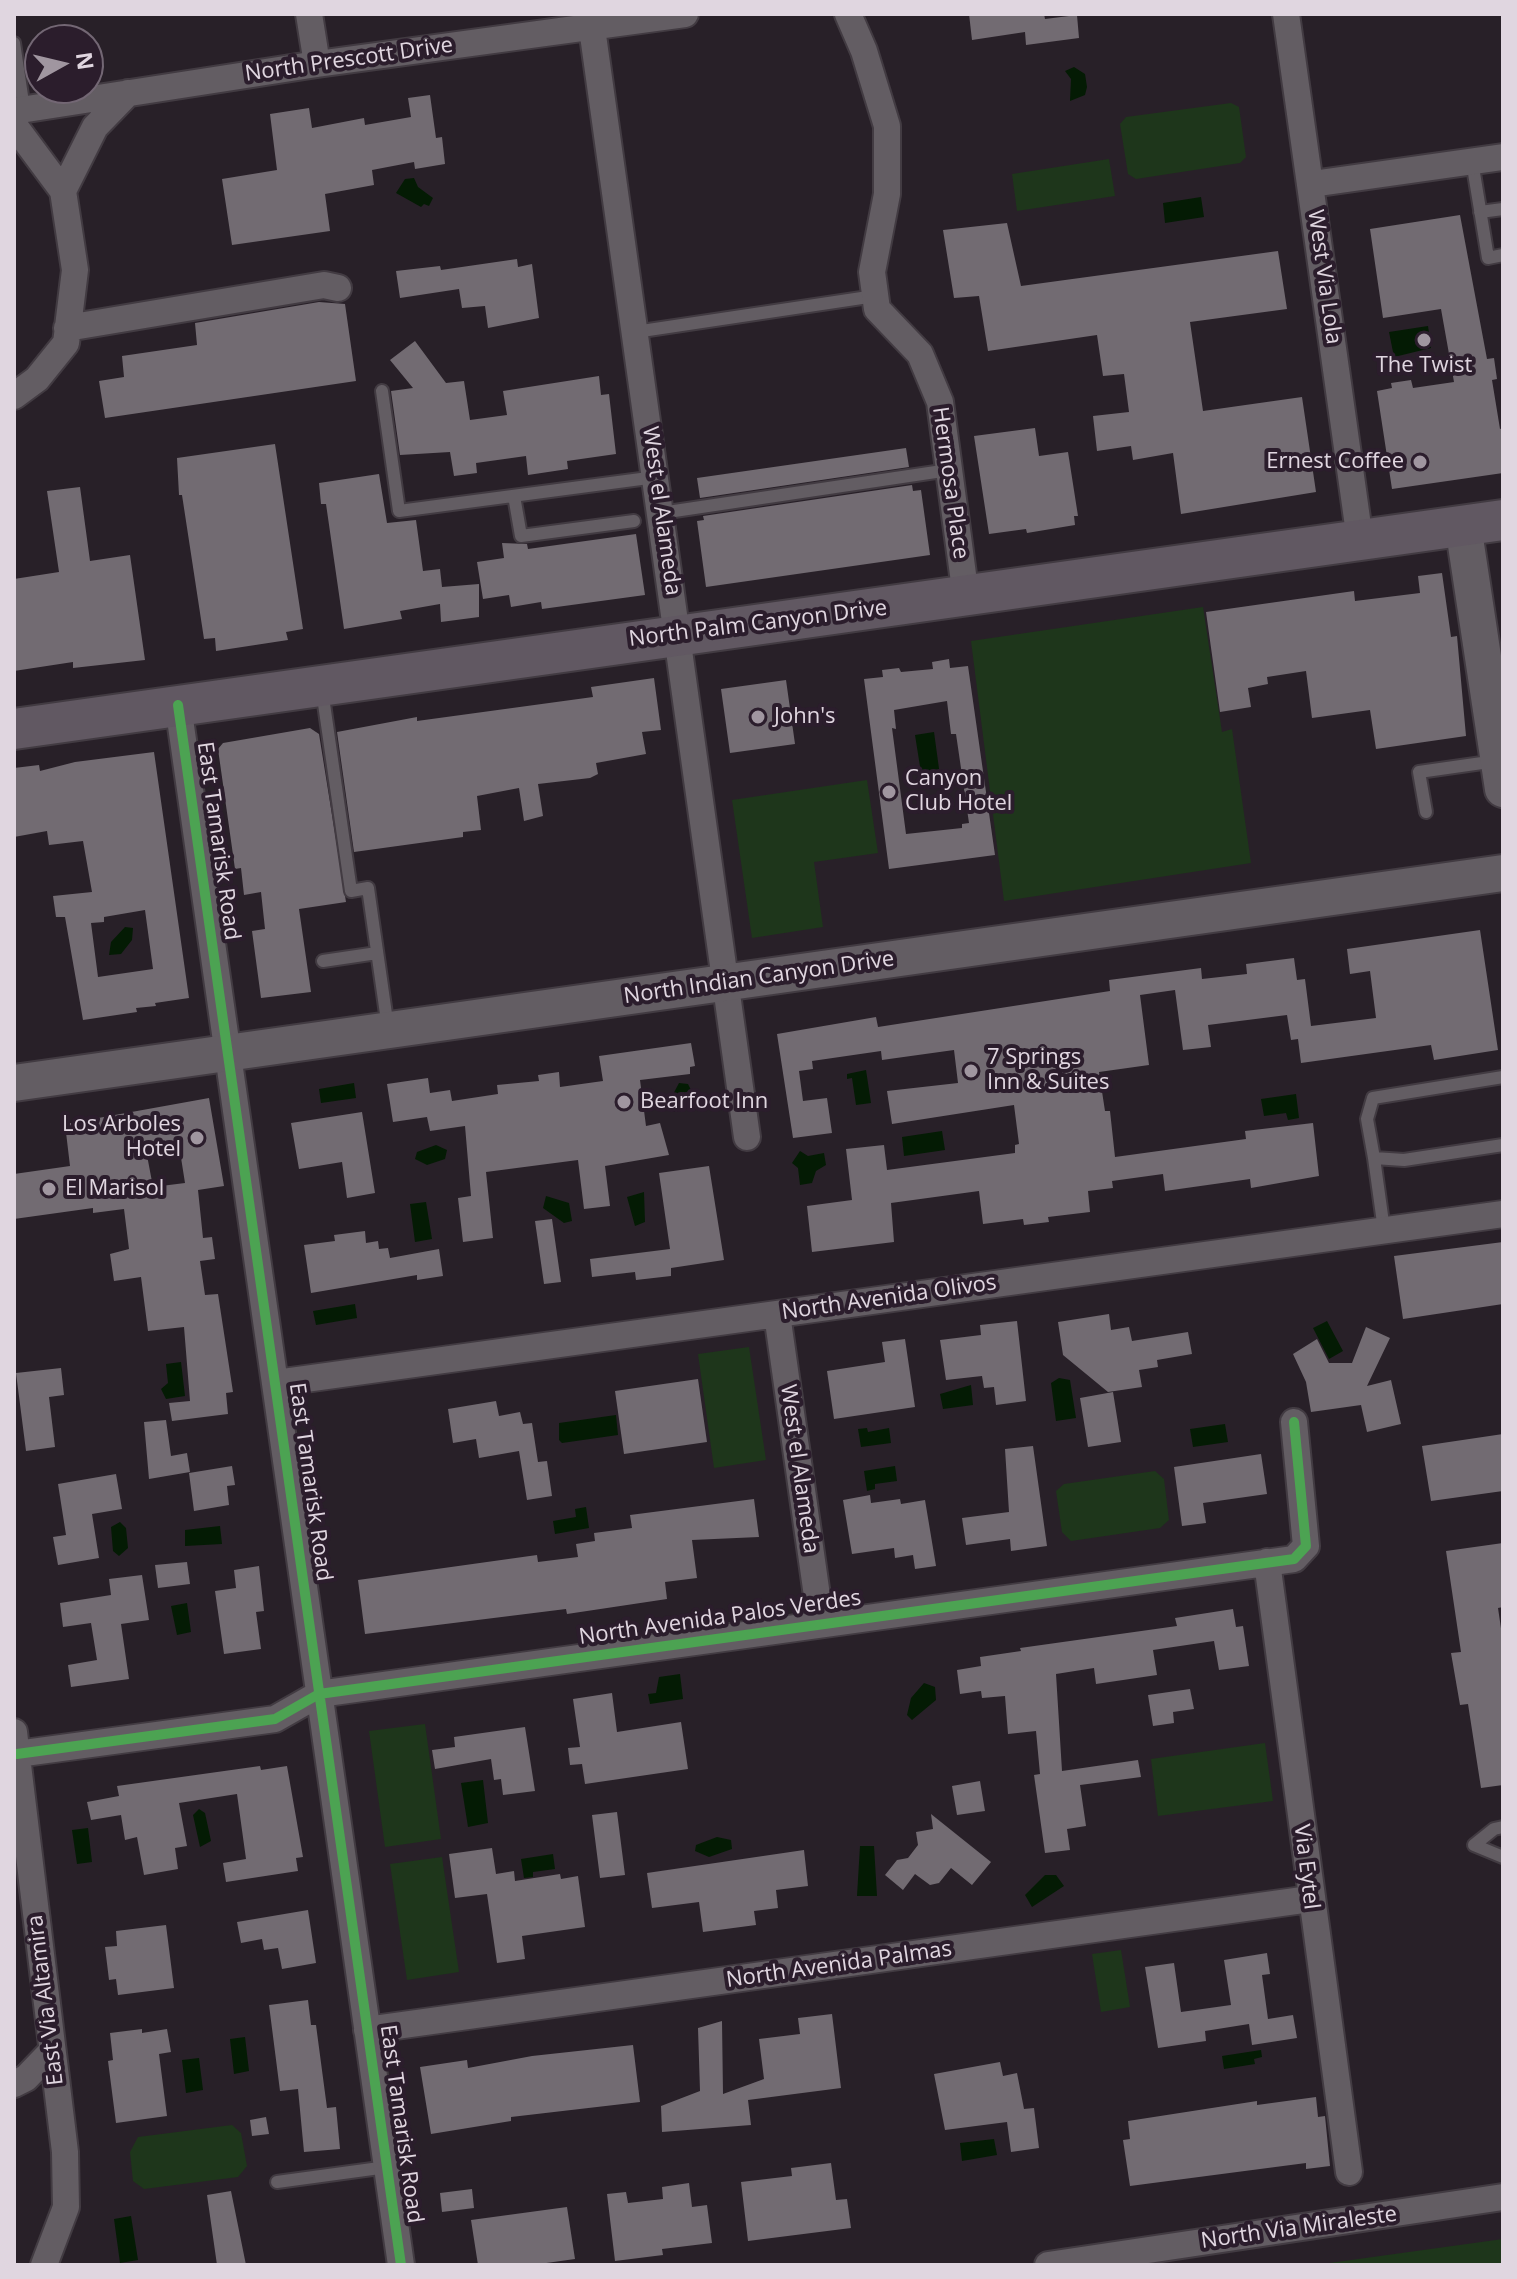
<!DOCTYPE html>
<html>
<head>
<meta charset="utf-8">
<style>
	body { margin:0 }
	#map { position:relative; width:1517px; height:2279px; overflow:hidden; background:#282028; font-family:"Open Sans",sans-serif }
	canvas { display:block }
	.frame { position:absolute; inset:0; border:16px solid #e0d6e0; pointer-events:none }
	.north { position:absolute; left:24px; top:24px; width:80px; height:80px; box-sizing:border-box; background:#2b1d2c; border:2px solid #736774; border-radius:50%; rotate:82deg; font-size:22px; font-weight:700; line-height:32px; text-align:center; color:#e0d6e0 }
	.north::after { content:''; display:block; margin:auto; width:28px; height:36px; background:#a096a0; clip-path:polygon(50% 0,100% 100%,50% 72%,0 100%) }
</style>
</head>
<body>
<div id="map">
<canvas width="1517" height="2279"></canvas>
<div class="frame"></div>
<div class="north">N</div>
</div>
<script>
const c = document.querySelector('canvas').getContext('2d');
c.lineJoin = 'round';
function paint(path, color) { c.fillStyle = color; c.fill(path, 'evenodd'); }
const poly = rows => new Path2D(rows.map(r => 'M' + r).join(''));
function trace(path, color, width, dash) { c.strokeStyle = color; c.lineWidth = width; c.lineCap = dash ? 'butt' : 'round'; c.setLineDash(dash || []); c.stroke(path); }
function label(font, color, halo, rows, align = 'center') {
  c.font = font + ' "Open Sans",sans-serif'; c.lineWidth = 8; c.setLineDash([]); c.textBaseline = 'middle'; c.strokeStyle = halo; c.fillStyle = color; for (const [text, x, y, turn = 0] of rows) {
    c.save(); c.translate(x, y); c.rotate((+turn || 0) * Math.PI / 180); c.textAlign = isNaN(turn) ? turn : align; if (halo) c.strokeText(text, 0, 0); c.fillText(text, 0, 0); c.restore();
  }
}
paint(poly([
	[1231,103,1239,107,1246,157,1240,163,1136,179,1128,174,1120,124,1126,117],
	[1109,159,1115,196,1017,211,1012,174],
	[1203,607,1222,732,1232,729,1251,863,1004,901,971,641],
	[867,780,878,853,814,862,823,927,752,938,732,800],
	[749,1347,766,1460,714,1468,698,1354],
	[1155,1471,1164,1479,1169,1520,1160,1528,1071,1541,1062,1532,1056,1491,1064,1484],
	[425,1724,441,1839,385,1847,369,1731],
	[1265,1743,1273,1801,1158,1816,1151,1759],
	[442,1857,459,1972,407,1980,390,1864],
	[1121,1950,1130,2007,1101,2012,1092,1954],
	[232,2125,241,2133,247,2166,238,2177,144,2189,133,2181,130,2152,138,2137],
	[1503,2239,1503,2265,1315,2265]
]), '#1e361b');
paint(poly([
	[1074,67,1085,74,1087,87,1085,95,1070,101,1071,79,1065,71],
	[414,178,418,187,433,198,429,206,424,204,421,207,396,193,405,179],
	[1201,197,1204,217,1165,223,1163,203],
	[1428,326,1431,348,1394,357,1389,332],
	[934,732,940,776,922,779,915,735],
	[125,927,133,928,132,940,121,954,109,955,111,942],
	[866,1070,871,1103,856,1105,852,1078,847,1079,847,1074],
	[354,1083,356,1098,321,1103,319,1089],
	[679,1083,688,1084,692,1092,674,1112,668,1104],
	[1296,1094,1299,1118,1288,1120,1286,1113,1264,1116,1261,1099],
	[942,1131,945,1150,904,1156,902,1137],
	[436,1145,447,1150,445,1159,427,1165,415,1159,417,1152],
	[800,1151,808,1156,824,1153,826,1165,816,1171,812,1183,800,1185,798,1168,792,1163],
	[644,1192,645,1222,635,1226,627,1197],
	[546,1196,569,1203,572,1221,564,1223,543,1208],
	[426,1202,432,1239,415,1242,410,1204],
	[355,1304,357,1318,316,1325,313,1311],
	[1327,1321,1343,1351,1329,1359,1313,1328],
	[181,1362,185,1396,166,1399,161,1389,168,1383,166,1364],
	[1059,1378,1070,1380,1076,1418,1056,1421,1051,1383],
	[971,1385,973,1405,943,1409,940,1394],
	[616,1415,618,1435,562,1443,559,1440,559,1423],
	[1225,1424,1228,1442,1193,1447,1190,1429],
	[867,1428,868,1432,889,1428,891,1443,861,1447,858,1429],
	[895,1466,897,1481,875,1484,875,1489,867,1491,864,1471],
	[586,1507,589,1528,555,1534,553,1521,576,1517,575,1509],
	[120,1522,126,1528,128,1548,119,1556,113,1551,111,1527],
	[220,1526,222,1544,185,1546,185,1530],
	[187,1603,191,1632,177,1635,171,1606],
	[680,1674,683,1699,650,1704,648,1694,656,1693,659,1677],
	[924,1683,935,1687,936,1700,912,1720,907,1715,911,1698],
	[483,1780,488,1823,468,1827,461,1783],
	[199,1809,205,1813,211,1841,200,1847,193,1815],
	[88,1828,92,1862,77,1864,72,1830],
	[717,1837,731,1840,732,1849,709,1857,695,1851,696,1845],
	[860,1846,874,1846,877,1896,857,1896],
	[553,1854,555,1869,533,1872,533,1877,524,1878,521,1859],
	[1045,1875,1056,1875,1064,1886,1032,1907,1025,1895],
	[245,2037,249,2071,234,2074,230,2039],
	[1261,2050,1262,2057,1254,2059,1255,2064,1224,2069,1222,2056],
	[199,2058,203,2090,186,2093,182,2060],
	[994,2139,997,2155,962,2161,960,2143],
	[131,2216,138,2260,120,2263,114,2219]
]), '#041b04');
paint(poly([
	[969,14,1044,14,1045,19,1077,15,1079,38,1026,45,1025,32,972,40],
	[430,95,436,138,442,137,445,164,415,169,414,162,372,170,374,185,325,194,330,231,232,245,222,179,277,170,270,114,309,108,312,128,364,118,365,125,411,117,408,98],
	[1460,215,1487,359,1494,358,1497,379,1492,380,1500,429,1503,428,1503,473,1392,489,1377,391,1392,388,1391,383,1411,380,1413,388,1454,382,1441,309,1383,318,1370,229],
	[1007,223,1021,286,1278,251,1287,309,1190,322,1203,411,1302,397,1316,492,1181,514,1173,453,1133,460,1131,446,1097,451,1093,416,1129,412,1124,374,1103,376,1097,335,988,351,979,296,954,298,943,230],
	[517,259,518,267,532,264,539,318,488,328,485,306,462,308,459,289,400,298,396,271,440,266,441,270],
	[319,302,345,304,356,381,105,418,99,381,124,377,122,356,197,345,195,323],
	[415,341,446,383,464,381,470,420,507,415,503,391,599,376,601,395,609,394,616,454,567,461,568,469,528,475,526,456,476,463,477,473,454,476,450,452,400,455,391,391,413,388,390,360],
	[1035,428,1039,456,1068,452,1078,516,1074,516,1075,525,1027,533,1026,529,989,534,974,436],
	[275,444,303,629,286,632,288,640,216,651,215,638,204,639,182,495,179,495,177,458],
	[906,448,909,467,700,498,697,478],
	[379,474,387,523,416,520,423,571,440,569,442,587,479,584,479,617,441,622,440,604,400,611,402,619,344,629,326,504,321,504,319,483],
	[912,485,913,491,921,490,930,555,706,587,697,521,704,520,703,516],
	[80,487,90,561,130,555,145,660,73,668,73,662,14,671,14,579,59,572,47,491],
	[636,534,645,595,542,609,541,602,511,607,509,595,483,599,477,562,504,558,502,543,527,544,528,549],
	[1442,573,1451,637,1457,636,1466,736,1376,749,1370,710,1312,718,1306,671,1267,677,1268,684,1248,688,1251,707,1220,712,1206,612,1354,591,1355,601,1420,593,1418,576],
	[949,659,950,668,968,666,995,855,889,869,864,679,883,677,882,670,899,668,901,672,933,669,932,662],
	[947,701,951,734,956,734,969,823,962,824,962,828,906,834,892,728,896,729,894,710],
	[654,678,661,730,642,732,646,754,596,763,598,774,590,778,538,784,543,816,524,821,519,788,477,796,481,830,463,832,463,837,354,852,337,732,417,717,417,721,593,697,591,687],
	[786,680,795,744,730,753,721,689],
	[310,728,319,734,346,902,299,909,311,992,261,998,252,931,265,929,261,892,244,895,241,868,235,869,218,749,223,743],
	[154,752,189,998,155,1003,156,1006,136,1008,137,1012,83,1020,65,917,56,917,53,896,92,892,83,841,49,845,47,831,14,837,14,768,39,765,40,771,75,762],
	[145,910,153,969,98,977,91,923,104,922,104,917],
	[1480,930,1498,1050,1434,1060,1431,1045,1301,1063,1298,1039,1291,1040,1287,1015,1208,1025,1211,1047,1183,1050,1175,990,1140,995,1149,1065,1099,1072,1105,1111,1110,1111,1115,1157,1246,1139,1245,1131,1313,1123,1319,1176,1251,1188,1250,1179,1165,1191,1163,1174,1112,1181,1113,1188,1088,1191,1090,1212,1048,1217,1049,1222,1024,1225,1023,1219,983,1224,979,1191,891,1203,894,1242,812,1252,807,1206,852,1200,846,1149,884,1145,887,1170,1015,1153,1015,1145,1019,1144,1014,1105,892,1124,887,1091,958,1083,954,1050,882,1060,881,1051,812,1061,813,1069,799,1071,803,1101,827,1098,832,1133,793,1138,777,1034,876,1017,878,1027,1110,991,1109,980,1201,968,1202,979,1247,974,1246,964,1294,958,1297,980,1305,979,1311,1026,1376,1018,1370,971,1350,974,1347,949],
	[691,1043,695,1066,690,1067,690,1074,640,1080,646,1126,660,1123,669,1155,605,1166,610,1206,584,1209,578,1160,486,1172,493,1238,463,1242,458,1198,471,1196,465,1126,430,1131,427,1117,393,1122,387,1084,428,1078,430,1093,450,1090,452,1101,498,1094,497,1085,539,1081,538,1075,559,1072,560,1087,603,1081,599,1056],
	[209,1098,224,1186,198,1190,203,1238,212,1237,215,1259,200,1261,205,1295,218,1294,233,1392,226,1393,228,1414,172,1421,169,1403,190,1401,184,1327,148,1331,141,1277,114,1281,110,1254,129,1249,124,1209,93,1213,93,1208,14,1219,14,1174,70,1166,65,1124],
	[179,1145,185,1183,153,1187,146,1150],
	[362,1112,375,1193,347,1198,342,1162,299,1169,291,1123],
	[709,1166,724,1260,671,1268,671,1276,636,1280,635,1272,592,1277,590,1259,670,1249,659,1173],
	[552,1219,561,1282,544,1284,535,1221],
	[365,1231,366,1243,378,1241,379,1249,388,1248,390,1258,439,1249,443,1276,417,1280,417,1275,311,1293,304,1245,335,1241,334,1235],
	[1503,1242,1503,1304,1403,1319,1394,1256],
	[1109,1314,1111,1330,1129,1327,1132,1341,1188,1332,1192,1354,1157,1360,1158,1367,1139,1370,1142,1387,1108,1392,1063,1355,1058,1322],
	[1017,1321,1026,1401,996,1405,994,1387,984,1388,982,1376,946,1380,940,1340,981,1335,980,1325],
	[1366,1327,1390,1338,1367,1386,1391,1380,1401,1424,1367,1432,1361,1405,1311,1412,1306,1382,1293,1354,1317,1339,1329,1363,1352,1363],
	[905,1339,915,1407,834,1419,827,1371,885,1362,882,1342],
	[61,1368,64,1395,49,1397,55,1447,26,1451,16,1373],
	[698,1379,707,1442,624,1454,615,1391],
	[1113,1392,1121,1442,1088,1447,1080,1398],
	[496,1401,499,1416,520,1412,523,1424,532,1423,538,1462,547,1461,552,1496,527,1500,519,1451,479,1458,476,1439,453,1443,448,1409],
	[166,1420,171,1456,187,1453,190,1472,149,1479,144,1422],
	[1503,1434,1503,1491,1431,1501,1422,1446],
	[1033,1446,1047,1546,1011,1551,1010,1539,966,1545,962,1518,1009,1512,1005,1449],
	[1261,1454,1267,1494,1203,1503,1206,1523,1182,1526,1174,1467],
	[232,1466,235,1485,227,1486,229,1505,194,1511,189,1473],
	[116,1474,122,1509,92,1514,99,1558,58,1565,53,1537,66,1535,58,1484],
	[870,1495,871,1503,900,1499,901,1504,925,1500,936,1566,915,1569,913,1555,895,1558,894,1548,852,1554,843,1500],
	[754,1499,759,1537,692,1540,697,1578,665,1582,667,1599,567,1614,566,1609,365,1634,358,1580,537,1555,538,1562,578,1557,576,1544,595,1541,594,1533,632,1528,630,1515],
	[1503,1543,1503,1607,1498,1608,1503,1642,1503,1785,1481,1788,1468,1704,1460,1705,1451,1653,1461,1652,1446,1551],
	[187,1562,190,1584,158,1588,155,1565],
	[259,1566,264,1611,256,1612,261,1649,224,1654,215,1591,236,1588,234,1570],
	[142,1575,149,1620,121,1624,129,1679,71,1687,68,1665,97,1660,91,1623,63,1627,60,1603,111,1595,109,1579],
	[1233,1609,1236,1627,1243,1626,1249,1666,1219,1670,1214,1641,1153,1650,1157,1675,1096,1684,1094,1668,1056,1674,1062,1771,1138,1760,1141,1777,1080,1785,1086,1826,1067,1829,1070,1850,1045,1853,1034,1775,1040,1774,1036,1731,1008,1734,1005,1696,982,1698,981,1691,960,1694,957,1670,981,1666,980,1657,1021,1651,1020,1648,1177,1626,1175,1618],
	[1190,1689,1194,1709,1173,1712,1174,1723,1153,1726,1148,1695],
	[612,1693,617,1732,681,1722,688,1769,585,1784,582,1764,570,1765,568,1748,580,1747,573,1699],
	[525,1727,535,1791,503,1795,501,1779,494,1780,491,1759,435,1769,432,1750,455,1747,454,1737],
	[260,1766,261,1770,287,1766,303,1857,296,1858,298,1871,226,1882,223,1863,246,1859,237,1794,179,1803,187,1846,175,1848,178,1869,144,1875,137,1837,125,1840,121,1815,91,1820,87,1802,119,1796,117,1786],
	[980,1781,985,1811,957,1815,952,1786],
	[617,1812,625,1875,600,1878,592,1815],
	[931,1814,991,1862,972,1885,951,1868,939,1883,930,1885,915,1874,903,1890,885,1875,897,1860,908,1858,918,1845,916,1832,933,1829],
	[492,1848,496,1874,514,1871,515,1881,560,1874,561,1879,578,1876,585,1927,522,1936,525,1959,497,1963,487,1894,455,1898,449,1854],
	[804,1850,808,1886,776,1890,778,1908,754,1911,756,1925,703,1932,699,1902,652,1908,647,1873],
	[308,1910,316,1963,282,1969,278,1948,264,1950,262,1939,241,1943,237,1922],
	[166,1925,174,1988,118,1995,116,1979,109,1980,105,1947,117,1946,116,1931],
	[1267,1953,1270,1974,1262,1975,1268,2019,1293,2015,1297,2038,1252,2045,1249,2024,1205,2031,1206,2041,1158,2048,1145,1967,1174,1963,1181,2012,1231,2005,1224,1960],
	[308,2000,311,2025,316,2025,327,2108,336,2107,340,2149,304,2152,298,2089,280,2091,269,2005],
	[832,2014,841,2088,748,2100,751,2125,662,2132,661,2106,700,2091,698,2028,722,2021,723,2094,764,2079,759,2039,800,2034,798,2018],
	[142,2029,142,2033,167,2029,171,2052,159,2054,167,2116,116,2123,108,2061,113,2060,110,2033],
	[633,2045,640,2102,511,2117,511,2121,431,2134,420,2067,467,2060,468,2068,532,2056],
	[1000,2062,1003,2076,1017,2073,1024,2109,1034,2108,1039,2148,1011,2152,1007,2122,945,2130,934,2074],
	[1316,2097,1318,2117,1325,2116,1330,2166,1306,2169,1306,2163,1130,2186,1123,2140,1130,2139,1128,2121,1257,2101,1257,2105],
	[266,2117,269,2134,252,2136,250,2120],
	[831,2163,836,2200,847,2199,851,2228,748,2241,741,2182,792,2176,791,2168],
	[689,2183,692,2207,707,2205,712,2243,662,2249,663,2255,615,2261,607,2194,626,2192,628,2203,663,2199,662,2187],
	[472,2189,474,2208,442,2212,440,2193],
	[231,2191,246,2265,217,2265,207,2195],
	[567,2207,575,2259,532,2265,478,2265,471,2220]
]), '#726b72');
const lane = poly([
	[14,43,24,109],
	[1472,161,1488,258,1503,255],
	[1480,212,1503,209],
	[635,332,875,296],
	[382,391,399,511,656,477],
	[514,496,521,536,634,521],
	[661,513,949,470],
	[322,690,351,891,368,888,388,1028],
	[1426,812,1419,772,1496,761],
	[323,961,377,953],
	[1503,1077,1373,1098,1367,1119,1374,1158,1404,1160,1503,1145],
	[1374,1158,1384,1230],
	[1503,1827,1494,1829,1474,1845,1503,1857],
	[277,2182,387,2167]
]);
const street = poly([
	[309,14,317,64],
	[848,14,864,51,887,126,887,194,872,272,877,309,920,354,940,402,966,597],
	[1286,14,1360,540],
	[592,28,747,1137],
	[14,111,317,64,685,14],
	[14,125,63,191,75,270,66,343,37,379,14,396],
	[1312,184,1503,157],
	[63,191,95,127,128,93],
	[67,328,324,285,338,288],
	[178,705,401,2265],
	[777,1314,821,1624],
	[276,1383,1503,1214],
	[1267,1562,1349,2172],
	[14,1732,65,2152,66,2207,44,2265],
	[17,1754,275,1719,319,1694,1294,1559,1306,1546,1294,1422],
	[367,2030,1310,1899],
	[14,2084,26,2078,51,2052],
	[1048,2265,1503,2197]
]);
const secondary = poly([
	[1463,525,1503,789],
	[14,1083,1503,873]
]);
const primary = poly([
	[14,729,1503,520]
]);
trace(lane, '#423b42', 16);
trace(street, '#423b42', 30);
trace(secondary, '#423b42', 40);
trace(primary, '#423b42', 44);
trace(lane, '#635d63', 12);
trace(street, '#635d63', 26);
trace(secondary, '#635d63', 36);
trace(primary, '#615862', 40);
trace(poly([
	[178,705,401,2265],
	[17,1754,275,1719,319,1694,1294,1559,1306,1546,1294,1422]
]), '#4ca352', 10);
for (const [x, y, r, color] of [
	[1424,340,8,"#a096a0"],
	[1420,462,8,"#a096a0"],
	[758,717,8,"#a096a0"],
	[889,792,8,"#a096a0"],
	[971,1071,8,"#a096a0"],
	[624,1102,8,"#a096a0"],
	[197,1138,8,"#a096a0"],
	[49,1189,8,"#a096a0"]
]) { const dot = new Path2D(); dot.arc(x, y, r, 0, 2 * Math.PI); c.fillStyle = color; c.fill(dot); trace(dot, '#2b1d2c', 3); }
label('22px', '#e0d6e0', '#2b1d2c', [
	["North Prescott Drive",349,60,-8],
	["West Via Lola",1324,277,82],
	["Hermosa Place",950,483,82],
	["West el Alameda",661,511,82],
	["North Palm Canyon Drive",758,624,-7],
	["East Tamarisk Road",218,841,82],
	["North Indian Canyon Drive",759,978,-8],
	["North Avenida Olivos",889,1298,-8],
	["West el Alameda",799,1469,82],
	["East Tamarisk Road",310,1482,82],
	["North Avenida Palos Verdes",720,1618,-8],
	["Via Eytel",1306,1867,83],
	["North Avenida Palmas",839,1965,-8],
	["East Via Altamira",46,2000,-97],
	["East Tamarisk Road",401,2124,82],
	["North Via Miraleste",1299,2228,-8]
]);
label('22px', '#e0d6e0', '#2b1d2c', [
	["The Twist",1424,366,"center"],
	["Ernest Coffee",1404,462,"right"],
	["John's",774,717],
	["Canyon",905,779],
	["Club Hotel",905,804],
	["7 Springs",987,1058],
	["Inn & Suites",987,1083],
	["Bearfoot Inn",640,1102],
	["Los Arboles",181,1125,"right"],
	["Hotel",181,1150,"right"],
	["El Marisol",65,1189]
], 'left');
</script>
</body>
</html>
